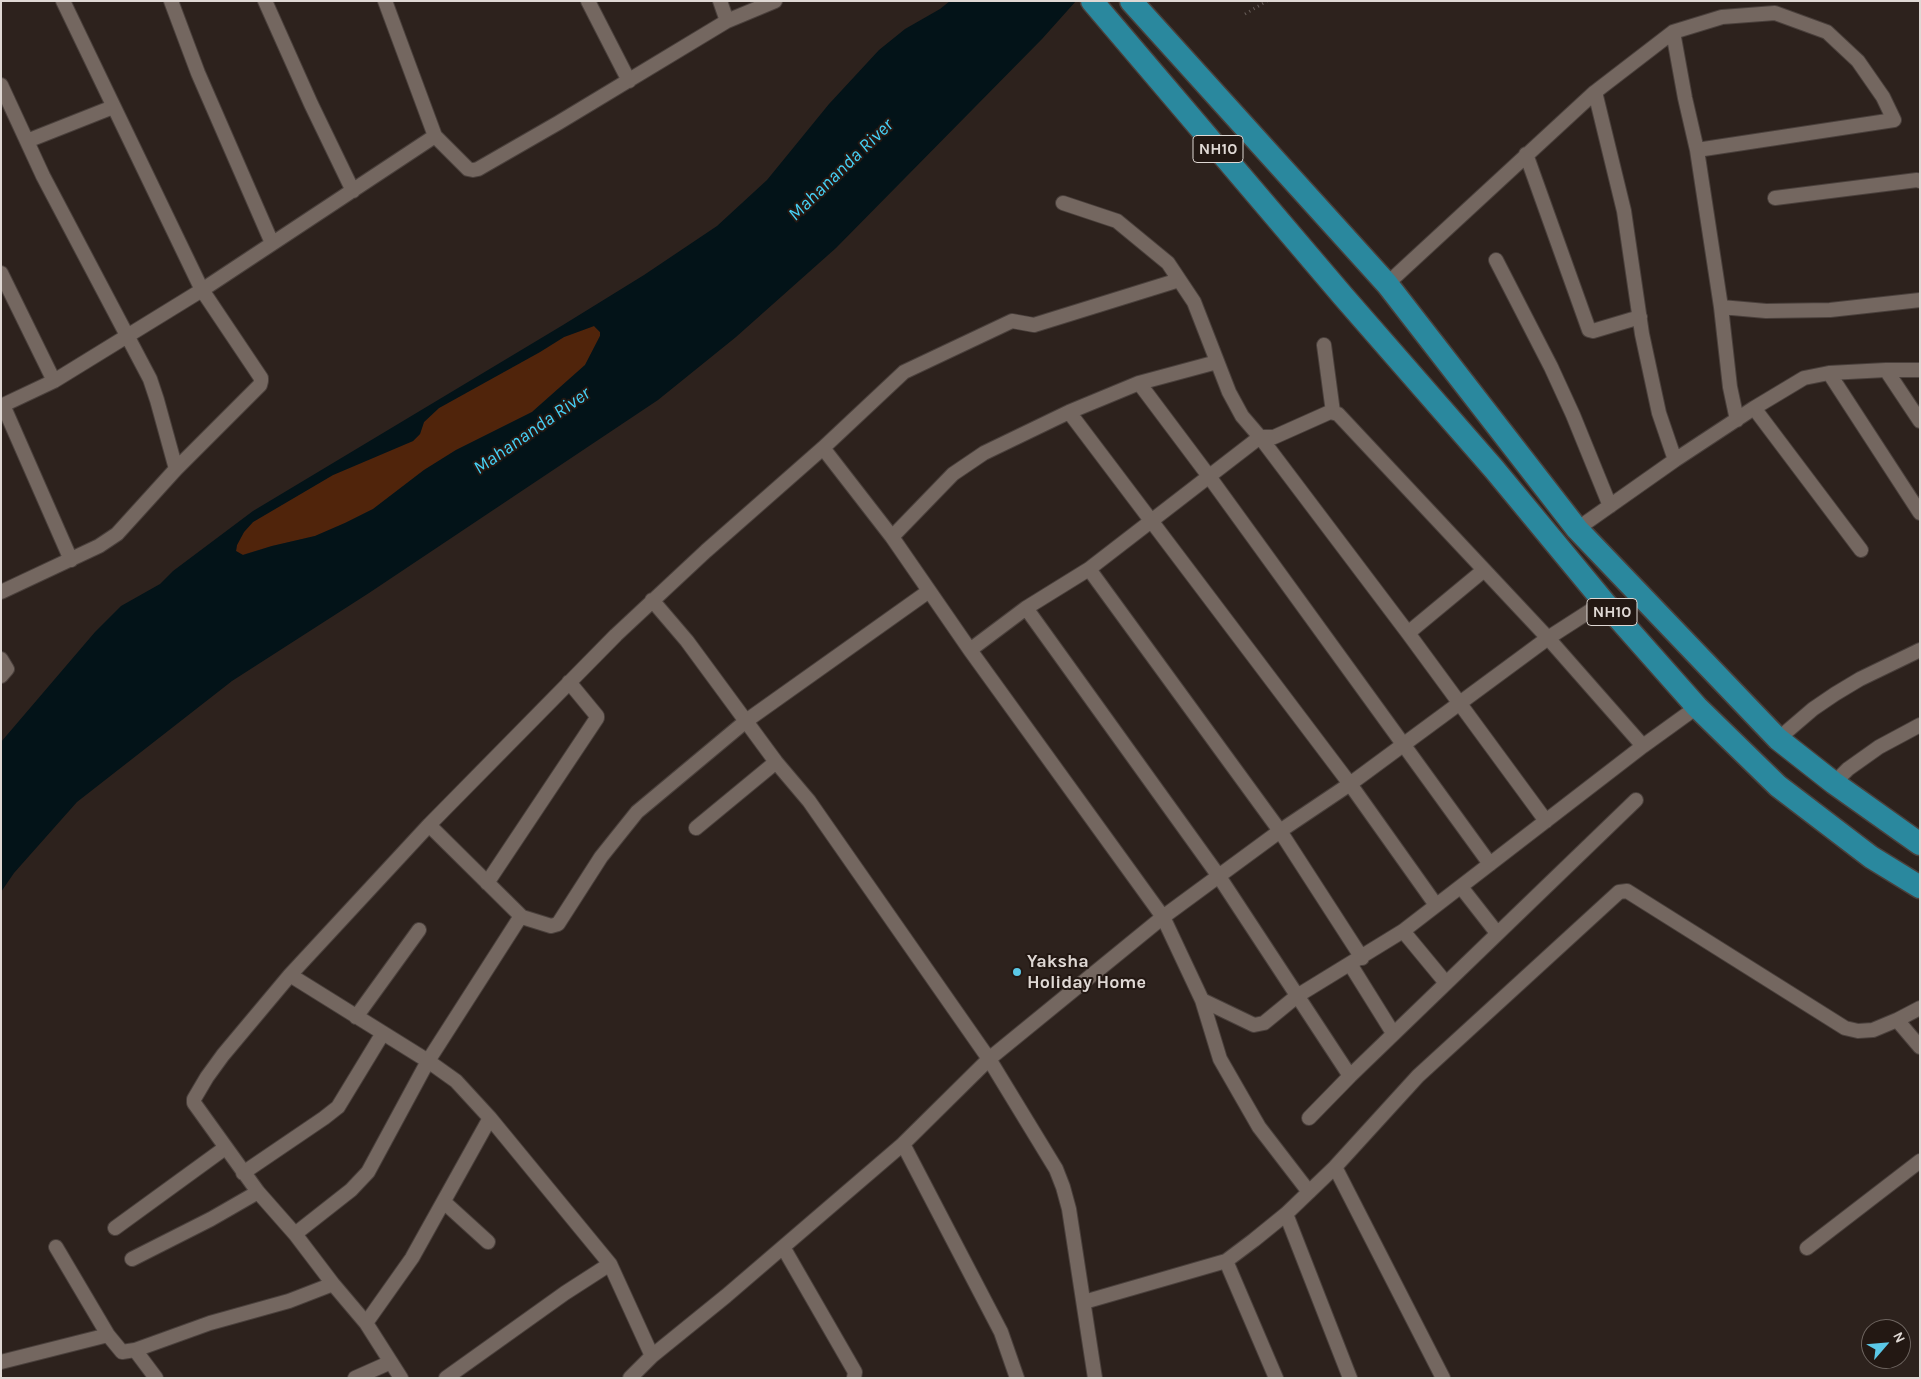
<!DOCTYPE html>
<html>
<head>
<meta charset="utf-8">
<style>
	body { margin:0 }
	#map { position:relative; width:1921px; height:1379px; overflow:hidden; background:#2d221d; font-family:Karla,sans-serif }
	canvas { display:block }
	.frame { position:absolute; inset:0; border:2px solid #dfd8d4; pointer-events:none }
	.north { position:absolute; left:1861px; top:1319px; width:50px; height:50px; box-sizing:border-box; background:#231813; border:1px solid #6e6560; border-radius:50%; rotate:63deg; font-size:14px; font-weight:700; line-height:20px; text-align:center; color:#dfd8d4 }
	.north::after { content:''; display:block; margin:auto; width:18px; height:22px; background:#5bc8e7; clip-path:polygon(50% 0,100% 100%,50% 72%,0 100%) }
</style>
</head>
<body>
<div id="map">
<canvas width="1921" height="1379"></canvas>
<div class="frame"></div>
<div class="north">N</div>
</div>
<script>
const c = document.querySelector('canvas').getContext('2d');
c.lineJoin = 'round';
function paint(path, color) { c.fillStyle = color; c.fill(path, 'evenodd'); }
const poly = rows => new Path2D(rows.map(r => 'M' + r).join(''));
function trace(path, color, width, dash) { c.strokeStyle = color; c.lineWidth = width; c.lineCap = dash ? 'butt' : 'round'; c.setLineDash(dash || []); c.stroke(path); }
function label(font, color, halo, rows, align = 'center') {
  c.font = font + ' Karla,sans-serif'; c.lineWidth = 4; c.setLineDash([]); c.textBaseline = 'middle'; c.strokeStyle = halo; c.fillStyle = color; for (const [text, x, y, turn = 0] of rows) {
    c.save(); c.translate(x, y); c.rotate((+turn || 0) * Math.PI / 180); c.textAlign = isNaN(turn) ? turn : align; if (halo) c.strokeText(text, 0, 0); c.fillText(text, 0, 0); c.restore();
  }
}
paint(poly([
	[594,326,600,332,600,336,585,365,532,412,456,450,424,470,373,509,345,523,315,536,272,546,242,555,236,551,237,545,244,532,253,522,333,475,413,441,420,434,424,422,439,408,540,352,564,337]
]), '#50240b');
paint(poly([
	[950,1,1076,1,1042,39,836,248,736,337,658,400,369,593,232,681,77,802,14,873,1,892,1,742,95,632,121,606,160,584,173,571,253,511,563,325,644,275,717,226,767,180,829,104,879,50,905,29,940,9],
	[594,326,600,332,600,336,585,365,532,412,456,450,424,470,373,509,345,523,315,536,272,546,243,555,236,551,237,545,244,532,253,522,333,475,413,441,420,434,424,422,439,408,540,352,564,337]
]), '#031318');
const minor = poly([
	[171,1,198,73,272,243],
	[265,1,311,104,353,191],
	[385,1,435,136,468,169,473,170,478,169,558,123,727,21,775,1],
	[588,1,629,81],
	[720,1,727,21],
	[1673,32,1685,98,1697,150,1721,307,1730,387,1737,420],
	[1,85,43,176,150,379,157,400,176,469],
	[1595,92,1624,211,1642,334,1659,413,1675,460],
	[27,141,113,107],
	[1526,154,1589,330,1593,331,1640,317],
	[1775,198,1917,180,1920,181],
	[1063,203,1117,221,1168,263,1194,302,1229,392,1242,416,1260,437,1274,437,1330,412,1338,414,1548,638,1643,746],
	[1496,260,1551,367,1573,415,1610,506],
	[1,273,54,381],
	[1387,284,1595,92,1673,32,1722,17,1775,13,1827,32,1858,61,1883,97,1894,120,1697,150],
	[1721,307,1766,311,1830,310,1920,300],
	[1324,345,1333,412],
	[1886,370,1920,421],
	[1829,373,1920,513],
	[1139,383,1208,475,1490,864],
	[3,405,71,560],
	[1,406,54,381,202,290,435,136],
	[1754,408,1861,550],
	[1069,412,1350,784,1436,905],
	[823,448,892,537,970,650,1163,917,1202,1000,1220,1059,1259,1127,1309,1192],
	[1577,529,1675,460,1754,408,1804,378,1829,373,1886,370,1920,370],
	[892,537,953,474,984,453,1069,412,1139,383,1217,362],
	[1089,569,1280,831,1362,958],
	[1,592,99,546,117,534,176,469,260,385,261,381,261,378,202,290,63,1],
	[652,600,687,641,776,762,809,801,989,1059,1056,1169,1063,1187,1069,1209,1095,1378],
	[1026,608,1218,875,1350,1076],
	[1408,633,1484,570],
	[970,650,1026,608,1089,569,1260,437,1408,633,1546,821],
	[1,659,7,669,1,676],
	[1778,739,1813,709,1835,694,1860,679,1920,650],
	[1834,783,1848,769,1879,747,1920,725],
	[429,825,522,917],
	[696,828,776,762],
	[487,883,597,718,597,716,569,682],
	[1461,887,1497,933],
	[1403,931,1446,983],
	[1350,964,1393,1033],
	[290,975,428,1061,456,1081,490,1118,610,1264,652,1356],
	[1202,1000,1254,1025,1264,1023,1297,996,1403,931,1643,746,1697,707],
	[356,1017,419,930],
	[1897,1020,1920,1047],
	[1309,1118,1350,1076,1636,800],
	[903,1144,1001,1332,1017,1378],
	[1335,1167,1443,1378],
	[243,1173,324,1118,338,1107,383,1033],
	[444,1202,488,1242],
	[1286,1214,1350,1378],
	[115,1228,225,1148],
	[295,1234,351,1190,368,1172,428,1061,519,919,522,917,551,926,558,924,601,857,637,812,746,721,929,591],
	[56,1247,108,1335,122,1352,135,1350,156,1378],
	[783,1247,855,1372,854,1378],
	[1807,1248,1920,1161],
	[132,1259,211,1219,258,1192],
	[1226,1261,1276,1378],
	[1084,1302,1226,1261,1254,1240,1286,1214,1335,1167,1418,1076,1619,892,1627,891,1845,1028,1858,1031,1873,1030,1897,1020,1920,1008],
	[366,1323,412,1258,490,1118],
	[135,1350,210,1323,289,1301,333,1284],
	[1,1362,108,1335],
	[355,1378,391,1362],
	[401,1378,366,1323,333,1284,295,1234,258,1192,194,1103,194,1099,207,1077,223,1055,290,975,429,825,616,635,706,551,823,448,904,372,1012,321,1034,325,1179,280],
	[446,1378,565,1293,610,1264],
	[630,1378,652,1356,726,1296,903,1144,989,1059,1163,917,1280,831,1350,784,1548,638,1604,602]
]);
const trunk = poly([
	[1092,1,1343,296,1494,469,1604,602,1697,707,1778,786,1871,857,1920,887],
	[1131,1,1387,284,1577,529,1778,739,1834,783,1920,844]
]);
trace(minor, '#4a403c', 16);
trace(trunk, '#4a403c', 25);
trace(poly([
	[1245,14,1267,1]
]), '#685f5a', 3, [1, 4]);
trace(minor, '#746760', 14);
trace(trunk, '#2a889e', 22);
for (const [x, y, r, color] of [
	[1017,972,5,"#5bc8e7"]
]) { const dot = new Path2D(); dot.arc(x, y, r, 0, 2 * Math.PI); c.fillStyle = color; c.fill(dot); trace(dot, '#231813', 2); }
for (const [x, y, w] of [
	[1218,149,50],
	[1612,612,50]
]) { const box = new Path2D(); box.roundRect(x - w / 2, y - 13.5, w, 27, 4); c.fillStyle = '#231813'; c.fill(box); trace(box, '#dfd8d4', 1); }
label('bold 16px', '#dfd8d4', null, [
	["NH10",1218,149],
	["NH10",1612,612]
]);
label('bold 18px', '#dfd8d4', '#231813', [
	["Yaksha",1027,962],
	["Holiday Home",1027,983]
], 'left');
label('italic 19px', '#46d1f6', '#231813', [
	["Mahananda River",841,170,-44],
	["Mahananda River",532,431,-35]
]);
</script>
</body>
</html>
